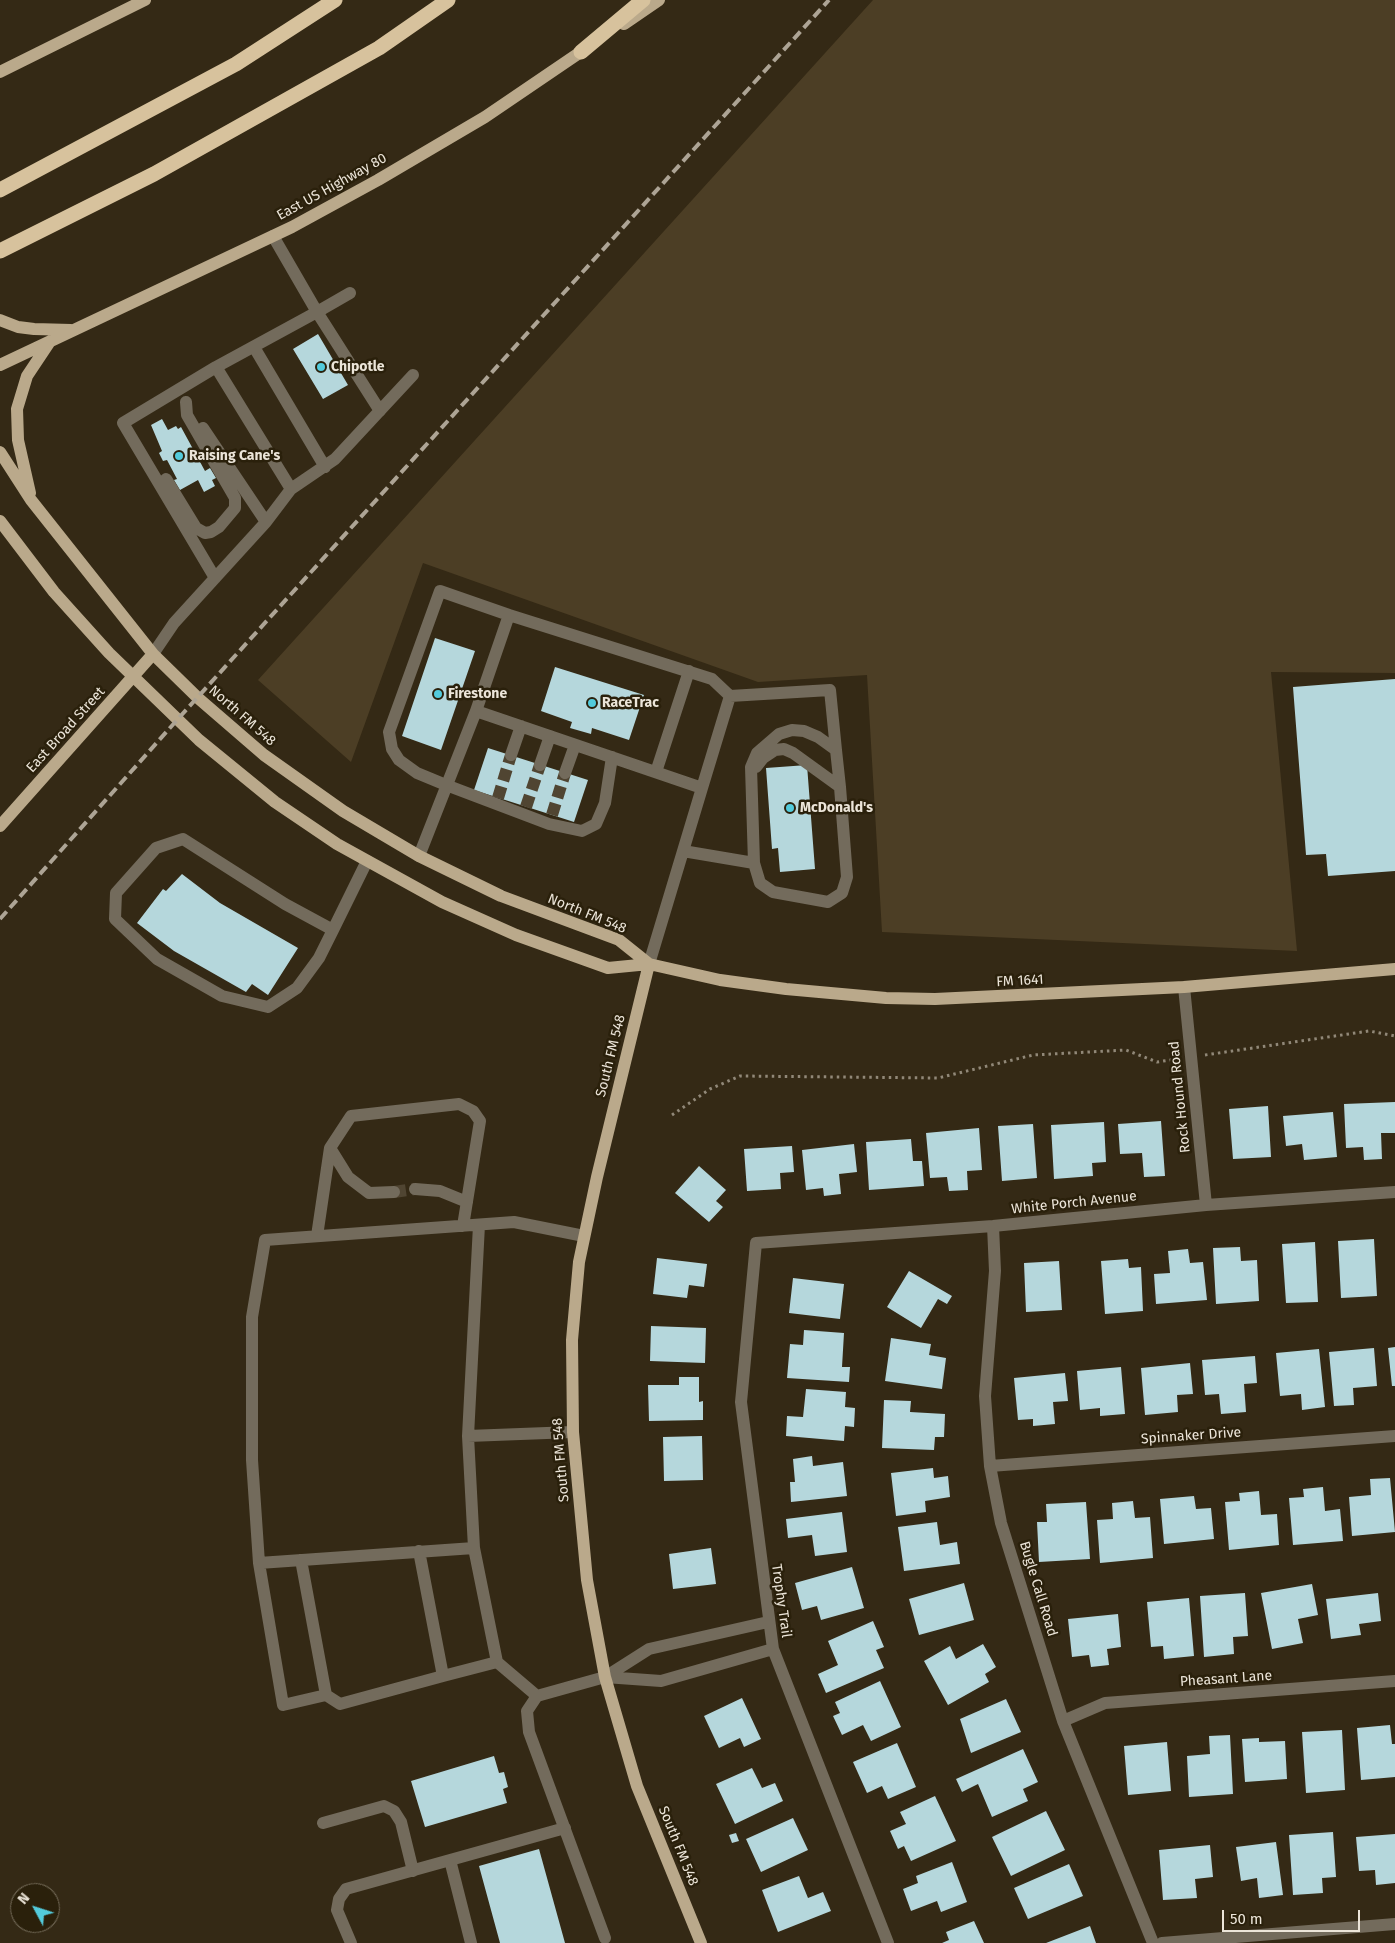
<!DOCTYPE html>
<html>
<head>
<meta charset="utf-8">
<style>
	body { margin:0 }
	#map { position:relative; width:1395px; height:1943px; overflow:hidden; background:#342915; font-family:"Fira Sans",sans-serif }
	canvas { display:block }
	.north { position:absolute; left:10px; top:1883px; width:50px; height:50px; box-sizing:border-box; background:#2a200b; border:1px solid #786f5d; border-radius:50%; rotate:310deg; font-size:14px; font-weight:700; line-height:20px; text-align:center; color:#ece5d9 }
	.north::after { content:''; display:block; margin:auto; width:18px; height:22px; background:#53cbdc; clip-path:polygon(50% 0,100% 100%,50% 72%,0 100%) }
	.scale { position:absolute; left:1222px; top:1910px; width:138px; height:22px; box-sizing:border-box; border:2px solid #ece5d9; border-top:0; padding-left:6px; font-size:15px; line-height:18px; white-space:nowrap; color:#ece5d9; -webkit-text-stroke:4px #2a200b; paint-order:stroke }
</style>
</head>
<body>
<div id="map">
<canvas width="1395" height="1943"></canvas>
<div class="north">N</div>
<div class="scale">50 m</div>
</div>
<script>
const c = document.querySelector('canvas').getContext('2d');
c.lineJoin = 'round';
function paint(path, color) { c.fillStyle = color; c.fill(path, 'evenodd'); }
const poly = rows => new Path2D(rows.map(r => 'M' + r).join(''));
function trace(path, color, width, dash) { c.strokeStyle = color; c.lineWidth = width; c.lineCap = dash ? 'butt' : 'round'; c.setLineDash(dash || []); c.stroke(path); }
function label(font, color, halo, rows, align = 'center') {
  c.font = font + ' "Fira Sans",sans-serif'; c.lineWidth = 5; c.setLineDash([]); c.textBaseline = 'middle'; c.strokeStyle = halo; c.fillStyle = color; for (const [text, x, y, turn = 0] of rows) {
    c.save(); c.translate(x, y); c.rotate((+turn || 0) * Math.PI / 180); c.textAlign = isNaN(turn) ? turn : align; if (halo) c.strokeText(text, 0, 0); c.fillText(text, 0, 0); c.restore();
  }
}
paint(poly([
	[873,0,1395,0,1395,673,1271,672,1297,951,882,932,867,675,758,682,423,563,351,762,258,680]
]), '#4c3e25');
paint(poly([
	[318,334,348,385,323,399,293,349],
	[162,419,168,430,176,426,178,429,181,427,205,471,210,468,216,478,212,480,215,486,204,492,198,480,180,490,174,480,177,479,167,460,163,461,159,453,162,451,151,425],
	[435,638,475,651,441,750,402,736],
	[555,667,644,695,629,740,592,728,591,734,570,728,572,722,541,711],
	[1395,679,1395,871,1328,876,1326,854,1306,855,1293,687],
	[488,748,588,780,574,822,474,790],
	[807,765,815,869,780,872,778,848,772,849,766,768],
	[182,874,220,903,298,948,268,995,252,984,246,992,174,951,137,923,163,889,166,891],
	[1395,1102,1395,1133,1381,1133,1382,1159,1364,1160,1363,1147,1346,1148,1344,1104],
	[1268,1106,1271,1157,1233,1159,1229,1109],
	[1333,1112,1337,1157,1304,1160,1302,1144,1286,1146,1283,1116],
	[1161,1121,1165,1176,1144,1177,1142,1153,1120,1154,1118,1124],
	[1104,1122,1106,1162,1092,1163,1093,1176,1054,1179,1051,1125],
	[1033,1124,1037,1178,1002,1181,998,1126],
	[979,1128,982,1170,967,1171,968,1190,949,1191,947,1177,930,1178,926,1133],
	[911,1139,913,1161,922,1161,924,1186,869,1190,866,1142],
	[854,1144,857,1172,839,1174,841,1194,824,1196,823,1188,806,1190,802,1150],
	[792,1146,794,1172,780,1173,781,1189,747,1191,744,1149],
	[699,1166,726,1190,716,1201,723,1207,709,1222,675,1193],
	[1374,1239,1377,1296,1341,1298,1338,1241],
	[1315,1242,1318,1302,1286,1303,1282,1244],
	[1240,1247,1241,1261,1257,1260,1259,1301,1216,1304,1213,1248],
	[1188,1249,1190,1263,1203,1262,1207,1300,1156,1304,1154,1274,1170,1273,1168,1251],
	[657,1258,707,1264,704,1287,689,1285,687,1298,653,1294],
	[1128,1259,1129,1268,1141,1267,1143,1311,1105,1314,1101,1261],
	[1059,1261,1062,1310,1026,1312,1024,1263],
	[909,1271,952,1296,947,1304,938,1299,921,1328,887,1307],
	[793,1278,844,1284,840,1319,789,1313],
	[651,1326,706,1328,705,1363,650,1361],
	[804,1330,844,1333,842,1367,850,1367,849,1382,787,1378,790,1344,803,1345],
	[891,1338,931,1344,929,1355,946,1358,942,1389,885,1381],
	[1395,1347,1395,1386,1392,1386,1388,1348],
	[1374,1348,1377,1386,1353,1388,1354,1405,1334,1406,1329,1352],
	[1319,1349,1325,1407,1302,1410,1301,1394,1280,1396,1276,1353],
	[1255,1356,1257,1383,1244,1384,1246,1412,1221,1414,1219,1394,1205,1395,1202,1360],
	[1190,1363,1193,1394,1177,1395,1178,1412,1145,1415,1141,1368],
	[1121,1367,1125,1414,1100,1416,1100,1408,1080,1410,1077,1371],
	[1065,1373,1068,1401,1053,1402,1055,1424,1033,1426,1033,1419,1018,1420,1014,1378],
	[679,1377,699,1377,699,1402,703,1401,703,1420,649,1421,648,1385,679,1385],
	[806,1389,846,1392,845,1407,855,1408,854,1427,845,1426,844,1441,786,1436,787,1416,803,1417],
	[884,1400,911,1401,910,1412,945,1414,944,1437,935,1437,934,1450,882,1448],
	[702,1436,703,1480,664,1481,663,1437],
	[812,1456,813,1466,843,1462,847,1496,791,1502,790,1482,795,1482,793,1459],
	[933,1468,934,1478,948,1476,950,1497,925,1501,926,1512,896,1516,891,1473],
	[1390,1478,1395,1532,1352,1536,1349,1497,1371,1495,1370,1479],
	[1323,1487,1325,1511,1340,1509,1343,1541,1293,1545,1289,1498,1304,1497,1303,1489],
	[1259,1491,1261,1515,1277,1514,1279,1545,1229,1550,1225,1502,1240,1501,1239,1493],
	[1194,1496,1196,1509,1211,1508,1214,1539,1164,1544,1160,1499],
	[1133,1501,1135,1518,1150,1517,1153,1558,1100,1563,1097,1520,1113,1519,1112,1503],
	[1086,1502,1090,1559,1039,1562,1037,1522,1047,1522,1046,1504],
	[842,1512,847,1552,815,1556,812,1535,788,1538,786,1519],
	[937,1522,940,1545,957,1542,960,1564,904,1571,898,1527],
	[711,1548,716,1584,673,1589,669,1554],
	[852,1567,864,1608,821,1620,817,1606,802,1610,795,1583],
	[964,1583,974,1620,919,1635,909,1599],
	[1312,1584,1318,1615,1298,1619,1303,1643,1272,1649,1261,1593],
	[1245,1593,1248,1636,1233,1637,1234,1654,1204,1657,1200,1596],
	[1378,1593,1381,1621,1359,1624,1361,1635,1331,1639,1326,1599],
	[1189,1598,1194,1656,1164,1659,1163,1646,1151,1647,1147,1602],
	[1118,1614,1121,1647,1107,1649,1109,1665,1091,1667,1089,1655,1072,1657,1068,1619],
	[873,1621,884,1647,876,1650,884,1668,826,1693,818,1674,838,1665,828,1641],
	[983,1644,996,1667,985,1674,989,1682,948,1705,924,1661,950,1646,956,1659],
	[880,1681,901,1727,871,1741,863,1725,842,1735,833,1716,840,1713,835,1702],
	[742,1698,761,1739,744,1747,740,1738,719,1748,704,1716],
	[1006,1699,1021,1732,971,1753,960,1719],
	[1390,1725,1392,1744,1395,1744,1395,1777,1361,1780,1357,1728],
	[1342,1730,1345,1790,1306,1793,1302,1732],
	[1230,1735,1233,1794,1189,1797,1187,1756,1210,1754,1209,1736],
	[1259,1738,1259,1742,1285,1741,1287,1779,1245,1782,1242,1739],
	[1167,1742,1171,1791,1128,1795,1124,1746],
	[897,1743,916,1787,888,1799,882,1786,867,1793,853,1762],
	[1023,1749,1038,1782,1023,1789,1028,1801,992,1817,978,1784,962,1792,956,1779],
	[494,1756,499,1773,504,1772,508,1787,503,1789,507,1803,425,1827,411,1781],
	[752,1768,762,1788,775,1783,783,1801,735,1824,716,1784],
	[935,1796,956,1841,911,1861,904,1846,898,1849,890,1831,906,1824,900,1812],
	[1046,1811,1065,1850,1011,1876,992,1837],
	[793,1818,808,1850,761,1872,746,1839],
	[1333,1832,1336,1877,1322,1878,1323,1893,1293,1895,1289,1835],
	[736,1833,739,1841,732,1843,729,1835],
	[1395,1834,1395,1883,1376,1885,1375,1870,1359,1871,1356,1837],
	[1276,1842,1283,1895,1259,1898,1257,1878,1241,1881,1236,1847],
	[1210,1845,1213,1877,1195,1879,1197,1898,1163,1900,1159,1850],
	[539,1849,565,1943,500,1943,479,1866],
	[952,1862,967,1902,941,1912,937,1901,911,1911,903,1889,918,1883,916,1876],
	[1069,1864,1083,1896,1028,1919,1014,1888],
	[799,1876,808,1898,823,1892,831,1911,778,1932,762,1890],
	[974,1921,984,1943,942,1943,949,1940,946,1932],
	[1090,1926,1096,1943,1046,1943]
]), '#b5d7dc');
trace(poly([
	[498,798,511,755],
	[526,807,540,765],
	[552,815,565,773],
	[394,1192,415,1189]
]), '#504532', 12, [12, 6]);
trace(poly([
	[1205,1055,1369,1031,1395,1036],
	[672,1115,710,1089,740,1076,938,1078,1033,1055,1126,1050,1157,1062,1177,1059]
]), '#918878', 3, [2.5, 4]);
trace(poly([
	[350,293,317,312,380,411],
	[254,347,325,467],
	[203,428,266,522],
	[166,479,196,528,205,533,211,532,219,527,235,508,235,498,187,415,186,402],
	[291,489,335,459,413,375],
	[215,578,123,423,216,367,317,312,273,236],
	[509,615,440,591,389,732,392,749,399,760,417,773,446,785,549,824,582,831,596,824,605,803,612,757],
	[153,654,174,623,266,522,291,489,216,367],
	[730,696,830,690,836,750,840,787,847,877,842,893,828,902,773,892,760,883,754,863,751,767,757,753,779,734,792,730,804,731,818,737,836,750],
	[476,711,509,615,712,679,730,696,702,788],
	[511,755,521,726],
	[540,765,550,736],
	[756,767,763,758,775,750,784,749,793,753,840,787],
	[656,772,689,671],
	[565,773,575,745],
	[683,851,754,863],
	[419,856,476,711,702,788,649,964],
	[333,930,285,904,183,839,156,848,116,893,115,919,157,959,222,996,268,1007,297,988,319,958,333,930,367,861],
	[1184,987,1206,1205],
	[330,1148,348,1177,369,1193,394,1192],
	[415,1189,440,1191,467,1202],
	[479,1225,468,1436,474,1548,259,1563,252,1460,252,1317,265,1240,514,1222,584,1236],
	[993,1226,995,1271,985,1396,990,1466,1001,1523,1063,1721,1153,1943],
	[317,1236,330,1148,351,1116,459,1104,473,1111,480,1121,463,1226],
	[468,1436,573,1432],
	[990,1466,1395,1436],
	[474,1548,497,1662,537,1696],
	[419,1551,443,1676,497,1662],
	[301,1560,326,1695],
	[259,1563,283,1705,326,1695,340,1704,443,1676],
	[605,1677,661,1681,773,1649],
	[1063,1721,1105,1703,1395,1681],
	[323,1823,384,1806,394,1811,401,1822,413,1871],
	[450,1860,471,1943],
	[605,1938,529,1732,527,1711,537,1696,605,1677,649,1649,768,1622],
	[351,1943,337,1910,339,1899,346,1889,565,1828],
	[888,1943,773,1649,741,1402,756,1243,993,1226,1206,1205,1395,1192],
	[1162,1943,1395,1924]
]), '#736b5c', 12);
trace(poly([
	[624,24,659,0],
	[0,72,145,0],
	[0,320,18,327,34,329,71,330],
	[0,365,292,227,378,180,485,117,588,47],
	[0,452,31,500,153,654,198,698,264,755,343,811,419,856,501,896,619,940,649,964],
	[30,493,18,440,17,409,27,376,49,343],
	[0,521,54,592,109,653,199,740,275,802,337,844,442,902,516,935,608,968,649,964,720,980,786,989,886,998,935,999,1184,987,1395,969],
	[0,826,153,654],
	[649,964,597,1177,579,1262,572,1340,573,1432,587,1580,605,1677,637,1786,701,1943]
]), '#baa98b', 12);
trace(poly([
	[581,52,643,0],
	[0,190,236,64,335,0],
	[0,251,154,174,379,48,448,0]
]), '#d7c29d', 15);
trace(poly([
	[0,919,177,720,829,0]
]), '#ada495', 4, [10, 5]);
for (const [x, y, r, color] of [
	[321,367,5,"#53cbdc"],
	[179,456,5,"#53cbdc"],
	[438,694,5,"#53cbdc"],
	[592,703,5,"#53cbdc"],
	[790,808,5,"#53cbdc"]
]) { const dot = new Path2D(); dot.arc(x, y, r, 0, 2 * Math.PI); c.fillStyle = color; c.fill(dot); trace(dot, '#2a200b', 2); }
label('14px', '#ece5d9', '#2a200b', [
	["East US Highway 80",332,187,-29],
	["North FM 548",242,716,41],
	["East Broad Street",66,730,-48],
	["North FM 548",587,914,22],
	["FM 1641",1020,981,-3],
	["South FM 548",611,1056,-76],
	["Rock Hound Road",1180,1097,-96],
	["White Porch Avenue",1074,1203,-6],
	["Spinnaker Drive",1191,1436,-4],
	["South FM 548",561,1460,-95],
	["Bugle Call Road",1038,1589,73],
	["Trophy Trail",781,1601,82],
	["Pheasant Lane",1226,1679,-4],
	["South FM 548",678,1846,68]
]);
label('bold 14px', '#ece5d9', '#2a200b', [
	["Chipotle",331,367],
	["Raising Cane's",189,456],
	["Firestone",448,694],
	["RaceTrac",602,703],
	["McDonald's",800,808]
], 'left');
</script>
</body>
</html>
